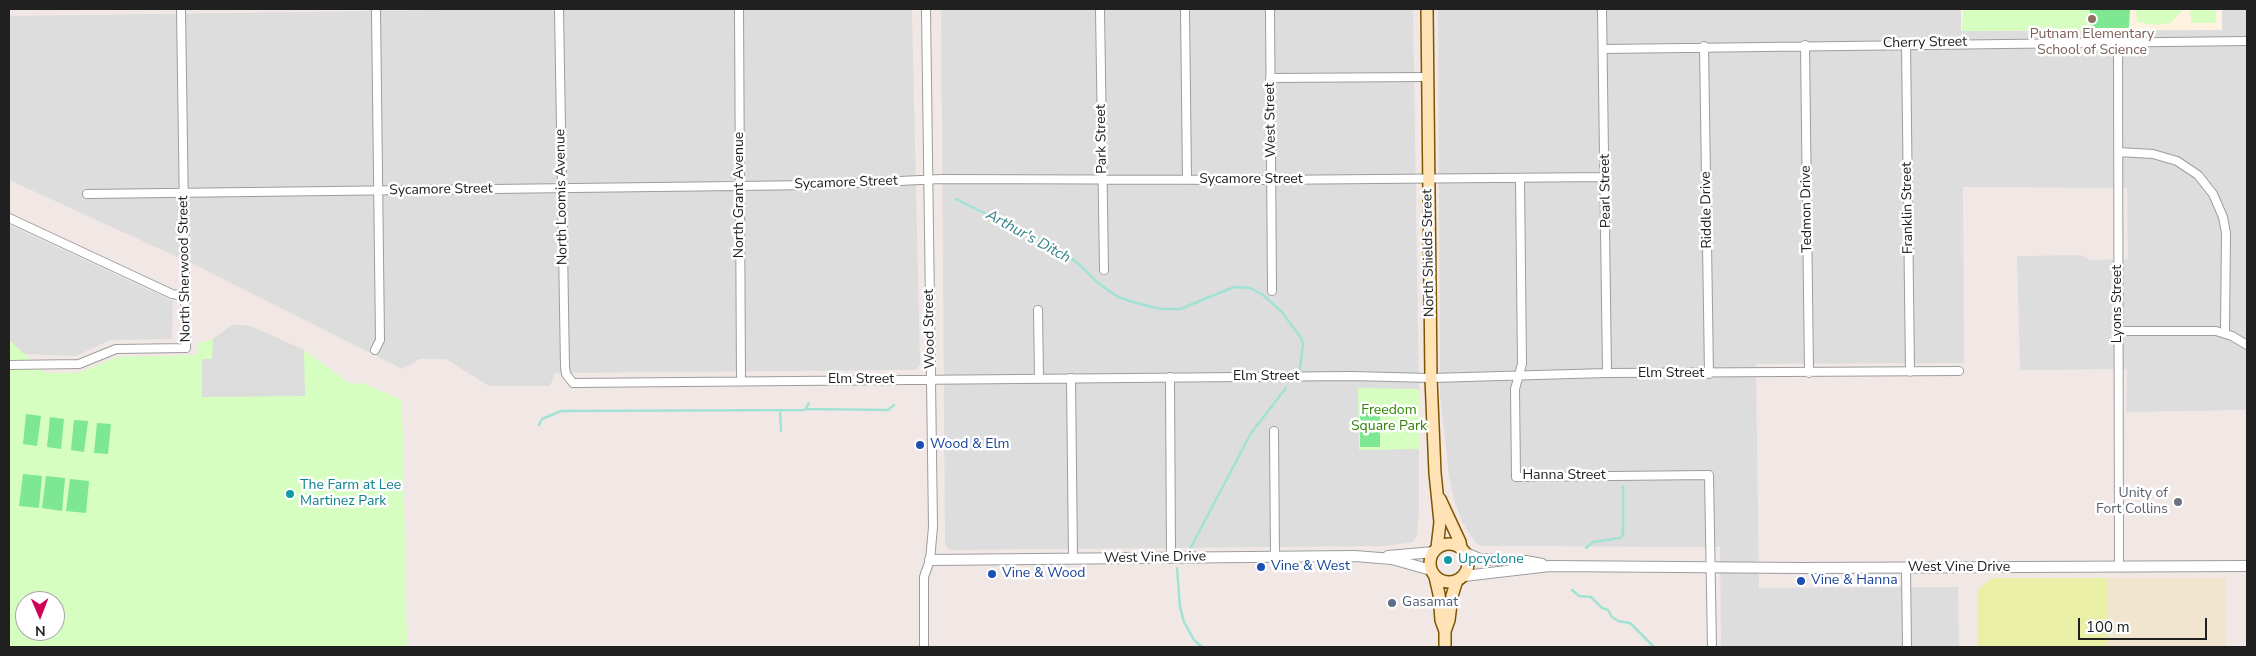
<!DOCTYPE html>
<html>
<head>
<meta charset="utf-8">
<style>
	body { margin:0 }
	#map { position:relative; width:2256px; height:656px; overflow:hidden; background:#f1e8e6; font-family:"Nunito Sans",sans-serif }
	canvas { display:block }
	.frame { position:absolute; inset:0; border:10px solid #202020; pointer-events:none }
	.north { position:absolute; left:15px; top:591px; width:50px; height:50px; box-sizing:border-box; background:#fff; border:1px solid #a6a6a6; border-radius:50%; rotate:179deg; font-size:14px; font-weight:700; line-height:20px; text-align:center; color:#202020 }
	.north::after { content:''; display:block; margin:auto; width:18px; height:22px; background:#d00059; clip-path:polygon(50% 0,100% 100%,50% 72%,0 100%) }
	.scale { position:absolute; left:2078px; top:618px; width:129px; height:22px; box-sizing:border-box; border:2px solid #202020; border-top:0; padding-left:6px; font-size:15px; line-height:18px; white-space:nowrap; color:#202020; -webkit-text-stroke:4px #fff; paint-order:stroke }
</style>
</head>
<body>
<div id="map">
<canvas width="2256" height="656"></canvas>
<div class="frame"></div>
<div class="north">N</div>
<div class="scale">100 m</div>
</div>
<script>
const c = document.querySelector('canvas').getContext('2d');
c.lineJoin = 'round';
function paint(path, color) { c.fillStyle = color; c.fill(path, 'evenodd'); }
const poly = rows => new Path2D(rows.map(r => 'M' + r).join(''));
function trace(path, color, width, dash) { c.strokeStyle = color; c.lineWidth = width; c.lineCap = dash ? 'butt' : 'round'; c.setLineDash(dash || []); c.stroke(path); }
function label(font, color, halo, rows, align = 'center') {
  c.font = font + ' "Nunito Sans",sans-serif'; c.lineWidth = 5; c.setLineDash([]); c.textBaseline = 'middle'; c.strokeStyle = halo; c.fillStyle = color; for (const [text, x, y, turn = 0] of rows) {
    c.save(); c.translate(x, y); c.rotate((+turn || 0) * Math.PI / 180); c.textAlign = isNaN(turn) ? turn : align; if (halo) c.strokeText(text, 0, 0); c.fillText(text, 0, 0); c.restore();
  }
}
paint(poly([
	[520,9,912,9,920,365,915,370,555,373,550,386,489,386,446,359,420,359,402,369,197,266,9,180,9,16],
	[941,9,1413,9,1419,390,1419,514,1417,536,1413,542,1387,546,950,550,945,545],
	[1438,9,2247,9,2247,410,2126,412,2127,369,2020,370,2017,256,2081,255,2090,260,2128,259,2127,188,1963,187,1964,363,1756,364,1759,588,1958,587,1959,647,1721,647,1720,547,1481,546,1475,542,1462,522,1454,499,1449,475,1440,395],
	[9,225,173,301,172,339,110,340,76,356,24,354,9,340]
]), '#dedddd');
paint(poly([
	[1961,9,2222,9,2222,30,1961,31]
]), '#fff2e1');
paint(poly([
	[2108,578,2226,578,2226,647,2107,647]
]), '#f1e5d0');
paint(poly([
	[1991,578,2108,578,2107,647,1978,647,1977,591]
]), '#eaefa8');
paint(poly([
	[1963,9,2089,9,2089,30,1962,31],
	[2136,9,2184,9,2171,23,2157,25,2137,22],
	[2190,9,2216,9,2216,23,2191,23],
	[232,325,244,325,253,327,304,350,349,383,365,384,402,400,407,647,9,647,9,340,45,373,78,373,117,357,197,355,199,343,213,339],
	[25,601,55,601,55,631,25,631],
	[1358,388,1417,389,1419,391,1420,449,1359,450]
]), '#d6fec0');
paint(poly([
	[2090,9,2130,9,2129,28,2090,28],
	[1360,413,1380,413,1380,447,1360,447],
	[26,414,41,416,37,446,23,444],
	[50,417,64,419,61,449,47,447],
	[74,420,88,421,84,452,71,450],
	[97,423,111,424,108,454,94,453],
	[23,474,42,476,39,508,19,506],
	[46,476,65,478,62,511,42,508],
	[70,479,89,481,86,513,66,511]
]), '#7de791');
paint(poly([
	[232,325,244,325,253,327,304,350,305,396,202,397,202,359,212,359,213,339]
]), '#dcdcdc');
trace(poly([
	[956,199,1063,252,1081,266,1098,283,1118,297,1136,303,1161,309,1180,309,1234,287,1250,288,1263,295,1282,312,1301,338,1303,344,1300,369],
	[806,409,888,410,894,405],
	[780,410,781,431],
	[539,425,542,419,561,411,805,410,809,403],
	[1586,548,1593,542,1620,538,1623,535,1623,487],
	[1190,549,1251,433,1286,388],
	[1177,568,1180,607,1184,622,1194,640,1202,647],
	[1572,590,1579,596,1591,597,1602,608,1608,610,1612,617,1618,621,1630,623,1654,647]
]), '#a2e2d5', 2.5);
const minor = poly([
	[559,9,565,367,566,374,573,383,1352,376,1431,378,1607,373,1959,371],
	[739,9,741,381],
	[1100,9,1104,270],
	[1185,9,1187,180],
	[1270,9,1272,291],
	[1602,9,1607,373],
	[2118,42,2119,566],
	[1906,43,1910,372],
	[1805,45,1809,373],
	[1704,46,1709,374],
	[1603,49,2247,41],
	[1270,78,1427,77],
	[2118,152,2153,154,2177,161,2198,175,2213,194,2223,217,2226,233,2225,333],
	[1520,179,1522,364,1515,389,1516,477,1709,475,1712,647],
	[87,194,817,185,941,179,1261,180,1606,177],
	[9,218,172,294,185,296],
	[1038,310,1039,378],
	[2118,331,2216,331,2232,336,2247,345],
	[375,350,380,340,376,9],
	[9,365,79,364,116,349,186,348,181,9],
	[1170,377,1171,558],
	[1071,378,1073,559],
	[1274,431,1275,557],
	[1906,568,1907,647],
	[924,647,924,577,930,560,933,527,926,9]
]);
const tertiary = poly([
	[1466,553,1480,559,1526,561,1542,564],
	[1388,556,1434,552],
	[930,560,1355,556,1392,559,1431,570],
	[1464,576,1550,566,1801,568,2247,566]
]);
const secondary = poly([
	[1427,9,1431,378,1435,473,1440,522,1437,548],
	[1440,499,1460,542,1461,548],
	'1430 563a19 19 0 1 1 38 0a19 19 0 1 1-38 0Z',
	[1435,577,1439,594,1441,620,1445,631],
	[1445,647,1445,631,1449,620,1452,596,1457,580]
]);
trace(minor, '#9d9d9d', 10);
trace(tertiary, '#9d9d9d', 12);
trace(secondary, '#7e5500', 14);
trace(minor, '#fff', 8);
trace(tertiary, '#fff', 10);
trace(secondary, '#ffe3b6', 11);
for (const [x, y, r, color] of [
	[2092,19,5,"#8d6e63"],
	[920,445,5,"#1a4fb4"],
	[290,494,5,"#0f9aa8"],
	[2178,502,5,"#6b7280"],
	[1448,560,5,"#0f9aa8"],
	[1261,567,5,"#1a4fb4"],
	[992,574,5,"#1a4fb4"],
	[1801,581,5,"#1a4fb4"],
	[1392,603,5,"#5c6f8a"]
]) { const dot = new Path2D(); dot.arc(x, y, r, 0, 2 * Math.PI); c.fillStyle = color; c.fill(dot); trace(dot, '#fff', 2); }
label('14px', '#785e54', '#fff', [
	["Putnam Elementary",2092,35],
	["School of Science",2092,51]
]);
label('14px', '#202020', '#fff', [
	["Cherry Street",1925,43,-1],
	["West Street",1271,120,-91],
	["Park Street",1102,139,-91],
	["Sycamore Street",1251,180],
	["Sycamore Street",846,183,-2],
	["Sycamore Street",441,190,-1],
	["Pearl Street",1606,191,-91],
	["North Grant Avenue",740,195,-90],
	["North Loomis Avenue",562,197,-91],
	["Franklin Street",1908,208,-91],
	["Tedmon Drive",1807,209,-91],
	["Riddle Drive",1707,210,-91],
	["North Shields Street",1429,253,-91],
	["North Sherwood Street",185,269,-91],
	["Lyons Street",2118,304,-90],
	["Wood Street",930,329,-91],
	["Elm Street",1671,374],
	["Elm Street",1266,377],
	["Elm Street",861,380],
	["Hanna Street",1564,476],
	["West Vine Drive",1155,558,-1],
	["West Vine Drive",1959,568]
]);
label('14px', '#2f8403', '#fff', [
	["Freedom",1389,411],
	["Square Park",1389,427]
]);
label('14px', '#164399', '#fff', [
	["Wood & Elm",930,445],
	["Vine & West",1271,567],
	["Vine & Wood",1002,574],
	["Vine & Hanna",1811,581]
], 'left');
label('14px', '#0d838f', '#fff', [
	["The Farm at Lee",300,486],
	["Martinez Park",300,502],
	["Upcyclone",1458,560]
], 'left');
label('14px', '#5b616d', '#fff', [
	["Unity of",2168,494],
	["Fort Collins",2168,510]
], 'right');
label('14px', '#4e5e75', '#fff', [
	["Gasamat",1402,603]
], 'left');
label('italic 15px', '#348187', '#fff', [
	["Arthur's Ditch",1028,237,29]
]);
</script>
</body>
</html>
